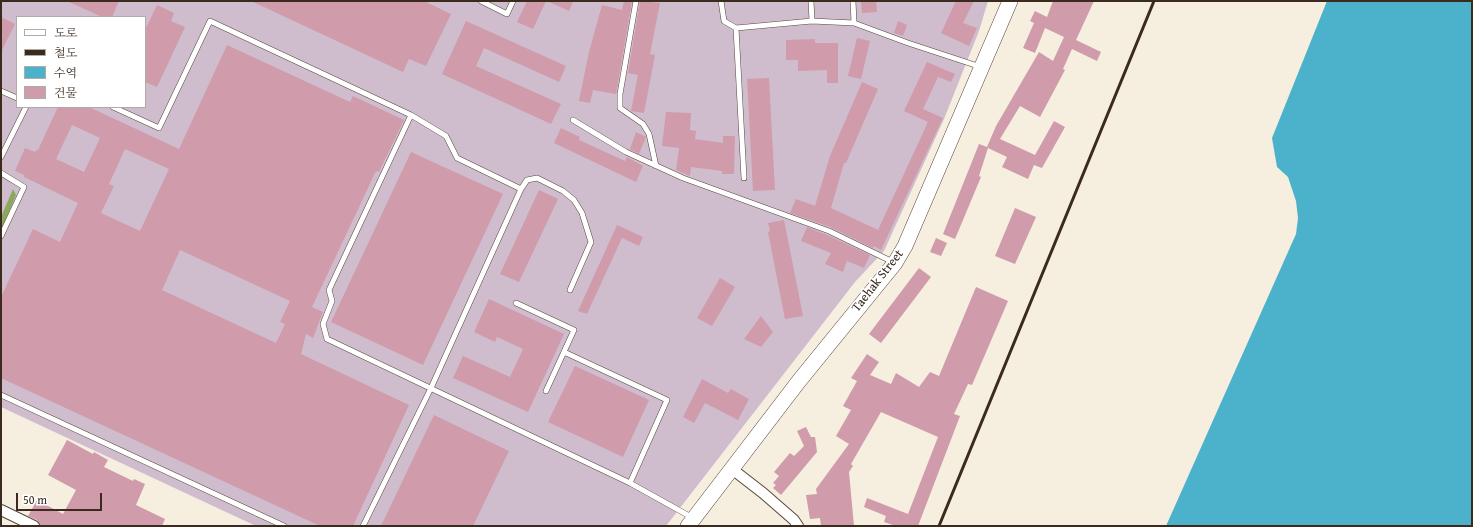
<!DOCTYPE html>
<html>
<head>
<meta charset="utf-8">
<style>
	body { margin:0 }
	#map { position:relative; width:1473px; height:527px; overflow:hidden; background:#f6eede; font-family:"Gentium Book Plus","Noto Serif KR",serif }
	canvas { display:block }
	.frame { position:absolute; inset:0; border:2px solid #3b2a1e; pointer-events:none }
	.legend { position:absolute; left:16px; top:16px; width:130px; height:92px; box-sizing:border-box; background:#fff; border:1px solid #b1aaa5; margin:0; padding:5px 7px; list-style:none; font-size:12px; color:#3b2a1e }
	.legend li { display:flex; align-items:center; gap:8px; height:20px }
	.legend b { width:20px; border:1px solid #b1aaa5 }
	.scale { position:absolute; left:16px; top:493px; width:86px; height:18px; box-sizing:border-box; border:2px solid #3b2a1e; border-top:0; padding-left:5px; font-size:12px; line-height:14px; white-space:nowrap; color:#3b2a1e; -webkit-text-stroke:3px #fff; paint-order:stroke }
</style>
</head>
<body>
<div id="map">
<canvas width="1473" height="527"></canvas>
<div class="frame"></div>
<ul class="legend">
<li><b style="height:5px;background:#fff"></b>도로</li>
<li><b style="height:5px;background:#3b2a1e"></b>철도</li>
<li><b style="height:11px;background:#4cb2cb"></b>수역</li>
<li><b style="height:11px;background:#d09bab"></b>건물</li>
</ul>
<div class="scale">50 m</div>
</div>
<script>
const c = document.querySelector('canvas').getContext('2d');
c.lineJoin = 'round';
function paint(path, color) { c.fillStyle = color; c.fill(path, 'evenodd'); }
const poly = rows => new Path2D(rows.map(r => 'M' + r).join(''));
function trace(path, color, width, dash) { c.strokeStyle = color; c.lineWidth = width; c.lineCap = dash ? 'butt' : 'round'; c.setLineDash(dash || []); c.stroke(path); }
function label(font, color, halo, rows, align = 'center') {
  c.font = font + ' "Gentium Book Plus",serif'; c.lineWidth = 3.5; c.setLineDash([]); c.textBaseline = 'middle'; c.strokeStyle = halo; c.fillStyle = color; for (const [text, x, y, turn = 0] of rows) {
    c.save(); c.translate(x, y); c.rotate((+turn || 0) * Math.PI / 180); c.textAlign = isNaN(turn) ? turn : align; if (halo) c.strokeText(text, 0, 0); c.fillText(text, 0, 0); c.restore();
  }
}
paint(poly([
	[2,1,988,1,979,31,944,119,884,251,855,282,666,526,256,526,1,407],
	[17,17,145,17,145,107,17,107]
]), '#cfbdce');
paint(poly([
	[13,189,16,195,1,231,1,217]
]), '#8ba95c');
paint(poly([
	[1327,1,1472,1,1472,526,1166,526,1296,234,1298,218,1296,201,1288,177,1277,167,1272,138]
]), '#4cb2cb');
paint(poly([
	[67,1,119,1,112,17,102,17],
	[251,1,424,1,451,14,426,66,409,59,403,72],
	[527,1,546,1,533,29,517,22],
	[547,1,573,1,569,11],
	[624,1,632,1,616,94,593,90,590,103,579,101,589,52,602,5,622,10],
	[640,1,660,3,650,54,655,55,644,113,631,111,638,75,628,73],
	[861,1,876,1,877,12,862,13],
	[956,1,974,1,963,23,977,28,969,46,941,33],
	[1053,1,1094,1,1076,40,1101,52,1097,61,1072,49,1063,69,1065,70,1040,117,1020,106,1000,139,1035,155,1054,121,1065,127,1042,168,1034,165,1028,179,1002,167,1007,157,988,148,979,176,981,177,955,239,943,234,979,144,987,147,996,126,1039,52,1053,61,1064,37,1045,28,1035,53,1023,48,1034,23,1030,21,1035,11,1047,17],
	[157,5,174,13,171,21,185,27,157,87,145,82,145,30],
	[1,17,15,24,1,52],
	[466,21,566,66,559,82,484,48,476,66,561,104,551,124,442,74],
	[898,21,907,25,903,36,894,33],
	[857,38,870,41,861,79,848,76],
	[815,39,815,43,838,43,838,83,827,83,827,70,798,71,798,60,786,60,786,40],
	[227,45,350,102,353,96,404,120,379,172,376,171,312,307,323,312,313,338,306,334,301,354,409,405,353,526,320,526,1,378,1,297,33,229,60,242,78,203,24,177,24,175,15,171,25,148,35,152,36,150,38,150,58,107,89,107,179,149],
	[72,125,100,138,84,172,56,159],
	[125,149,169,169,140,231,101,213,114,186,109,184],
	[180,250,290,301,280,322,285,324,276,343,162,290],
	[927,62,955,74,951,82,938,77,923,109,943,118,881,250,874,246,873,248,830,227,790,213,796,199,815,206,830,156,862,82,878,89,846,163,844,163,831,208,878,230,928,122,904,111],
	[769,78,775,190,753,191,747,79],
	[666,112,691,113,690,130,696,131,695,139,723,143,723,136,735,136,734,174,722,174,722,171,691,167,690,176,676,170,679,148,662,146],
	[561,128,580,137,579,140,625,161,627,157,643,166,636,182,554,143],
	[636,132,646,137,639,154,630,149],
	[411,152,503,194,423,365,331,322],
	[539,190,558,199,519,282,500,274],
	[1015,208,1036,217,1015,264,995,256],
	[784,220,803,316,785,319,768,232,770,231,768,223],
	[617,225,643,237,639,246,622,238,587,314,578,311],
	[807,227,827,235,870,255,864,268,847,261,843,272,825,264,831,253,801,241],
	[936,238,947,243,941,256,930,252],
	[919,268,931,277,881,343,869,334],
	[720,278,735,287,712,326,697,318],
	[976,287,1008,301,972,385,968,384,954,414,960,416,918,526,896,526,884,522,886,516,864,507,867,498,908,514,938,437,881,412,851,464,853,466,849,472,854,526,821,526,820,518,810,519,806,495,817,494,816,489,849,444,836,436,851,410,843,406,857,381,851,378,867,354,879,362,870,375,891,384,896,373,919,387,930,372,939,376],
	[489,299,564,334,528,412,453,378,463,356,510,377,523,349,497,337,495,342,474,332],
	[761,316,773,332,761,347,744,339],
	[575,366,649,400,623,457,548,422],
	[702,379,728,393,731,389,749,399,738,420,705,403,694,423,683,417],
	[434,415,509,451,473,526,381,526],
	[806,427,811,437,815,437,817,452,781,495,773,488,776,485,773,483,779,476,774,472,790,453,794,456,804,446,797,431],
	[67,440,93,454,94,452,108,460,104,467,133,481,134,479,145,484,136,505,165,519,162,526,40,526,37,520,28,516,37,500,63,514,76,490,48,475]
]), '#d09bab');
const lane = poly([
	[481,1,507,14,513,1],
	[636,1,620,94,620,108,643,124,649,134,656,166],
	[721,1,724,21,736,28,812,21,854,23,908,43,981,67],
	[811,1,812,21],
	[853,1,854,23],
	[736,28,744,178],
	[1,91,17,98],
	[113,107,159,128,210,21,411,115,446,136,457,158,521,189,431,388,363,526],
	[411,115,329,290,332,301,323,324,327,339,630,483,693,518],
	[573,120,626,152,683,178,829,231,893,262],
	[1,157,26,107],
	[1,173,24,187,1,236],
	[521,189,527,180,537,178,563,191,574,200,582,213,591,242,570,290],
	[516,303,574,330,546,391],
	[564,352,667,400,630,483],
	[1,395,284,526]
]);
const street = poly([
	[732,469,763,493,794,520,798,526],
	[1,510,34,526]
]);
const primary = poly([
	[688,526,799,381,895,263,905,246,1010,1]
]);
trace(lane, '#57473b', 6);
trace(street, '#57473b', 12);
trace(primary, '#57473b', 16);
trace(lane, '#fff', 5);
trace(street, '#fff', 10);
trace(primary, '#fff', 15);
trace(poly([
	[939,526,1154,1]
]), '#3b2a1e', 3);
label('13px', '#3b2a1e', '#fff', [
	["Taehak Street",878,281,-52]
]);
</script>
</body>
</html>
